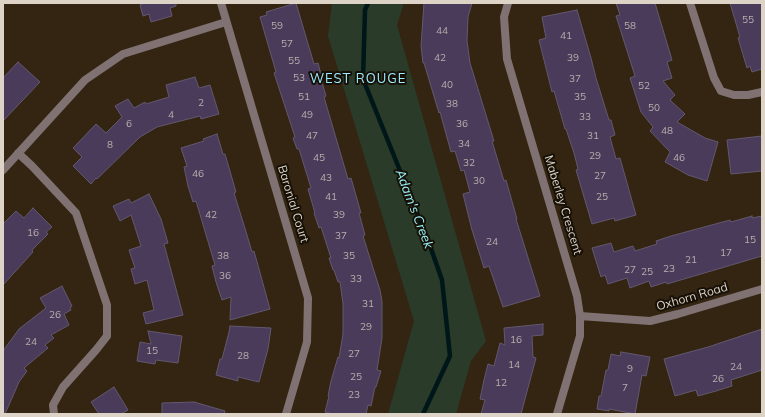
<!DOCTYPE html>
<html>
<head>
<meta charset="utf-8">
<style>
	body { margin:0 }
	#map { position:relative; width:765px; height:417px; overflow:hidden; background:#332511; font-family:Mulish,sans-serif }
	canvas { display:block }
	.frame { position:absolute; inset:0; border:4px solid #ddd4c7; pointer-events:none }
</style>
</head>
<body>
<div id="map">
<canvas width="765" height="417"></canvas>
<div class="frame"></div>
</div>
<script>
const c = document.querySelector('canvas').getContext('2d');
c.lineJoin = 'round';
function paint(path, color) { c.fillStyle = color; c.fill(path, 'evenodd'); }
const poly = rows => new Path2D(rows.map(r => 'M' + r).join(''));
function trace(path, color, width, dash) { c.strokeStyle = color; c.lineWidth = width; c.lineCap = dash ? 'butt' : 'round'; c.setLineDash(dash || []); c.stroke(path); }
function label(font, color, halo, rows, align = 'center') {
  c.font = font + ' Mulish,sans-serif'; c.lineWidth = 4; c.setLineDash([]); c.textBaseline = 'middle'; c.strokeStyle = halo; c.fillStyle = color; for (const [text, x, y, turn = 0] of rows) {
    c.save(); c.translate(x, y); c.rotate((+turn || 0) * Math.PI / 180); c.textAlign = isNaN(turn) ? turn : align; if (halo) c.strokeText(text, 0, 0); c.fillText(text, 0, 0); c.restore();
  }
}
paint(poly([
	[332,3,404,3,397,25,486,341,471,361,456,414,388,414,414,321,328,36]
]), '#2a3b29');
trace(poly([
	[368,3,365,10,363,79,428,240,442,280,450,356,423,414]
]), '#001719', 4.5);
const building = poly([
	[145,3,176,3,176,6,170,8,172,16,151,22,149,14,143,16,140,5,145,3],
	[296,3,314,64,318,63,322,78,321,79,326,96,324,97,348,179,351,178,361,213,359,213,365,235,363,236,380,290,382,301,382,338,377,370,381,371,376,387,375,387,371,406,368,405,366,414,333,414,325,412,329,396,328,396,331,381,338,357,339,358,343,334,343,304,340,282,338,282,334,270,333,270,329,258,331,258,321,227,319,228,314,213,315,213,308,189,311,188,299,149,297,149,293,138,295,137,274,73,276,72,260,17,267,15,266,12,296,3],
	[424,3,472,3,468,17,467,41,470,63,494,141,492,141,504,181,506,180,517,219,516,219,540,296,503,307,489,266,484,268,472,230,463,194,470,192,464,170,461,171,455,151,451,152,440,112,439,113,424,63,423,63,421,46,424,3],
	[616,3,655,3,672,60,667,62,672,78,663,81,675,95,670,100,685,114,677,122,705,138,718,142,707,181,688,175,665,162,670,152,650,131,653,127,641,112,630,78,635,76,616,16,620,15,616,3],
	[730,3,762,3,762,69,752,72,750,66,747,68,738,38,740,37,730,3],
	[577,10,591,58,596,78,609,120,611,120,615,135,610,137,616,159,620,158,636,215,615,221,614,218,592,224,576,170,578,169,574,153,566,129,565,129,554,91,552,92,539,40,546,38,542,17,577,10],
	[18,62,40,82,3,121,3,78,18,62],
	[195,77,199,88,210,85,219,114,201,119,200,116,157,127,140,137,97,179,96,178,91,184,73,166,82,157,73,148,96,124,106,133,122,117,115,106,128,99,134,108,145,102,146,104,169,97,166,85,195,77],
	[217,134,223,154,225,154,236,192,234,193,247,235,252,252,254,251,270,309,230,320,231,297,222,300,216,282,212,266,215,265,196,201,193,202,188,186,184,167,187,166,181,148,204,141,203,139,217,134],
	[762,136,762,171,731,174,727,140,762,136],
	[149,194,161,219,168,243,164,244,183,315,146,324,143,313,154,310,147,280,135,284,131,269,135,268,129,250,141,246,131,215,120,221,113,206,129,199,131,203,149,194],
	[33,208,52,227,46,232,48,234,32,250,33,252,3,285,3,224,16,211,24,218,33,208],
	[752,216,752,218,762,216,762,256,667,284,666,282,651,287,649,281,630,288,627,278,608,284,605,275,601,277,592,248,611,243,614,252,633,246,635,251,657,244,656,241,671,236,730,220,731,222,752,216],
	[62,286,72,306,70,308,71,310,64,314,69,325,51,335,54,338,45,345,48,348,24,368,27,371,19,382,5,414,3,414,3,351,19,329,46,308,40,298,62,286],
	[543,324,543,335,532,336,533,357,536,358,521,414,481,414,485,400,480,399,484,380,488,364,494,366,500,343,505,345,504,328,543,324],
	[230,326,271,328,268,349,259,382,238,377,238,381,216,375,220,359,222,359,229,332,230,326],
	[762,329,762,370,731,380,732,386,716,391,698,396,696,390,675,396,664,359,708,347,762,329],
	[148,331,182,336,178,363,156,360,155,364,137,361,140,342,151,344,148,331],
	[621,352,650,357,646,376,642,375,635,414,609,409,609,411,597,409,599,396,601,396,606,370,608,370,611,354,620,356,621,352],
	[114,387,128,410,121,414,99,414,91,402,114,387],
	[194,402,225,411,224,414,162,414,162,403,194,402]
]);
paint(building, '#4b3b5b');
trace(building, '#63586f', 1);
trace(poly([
	[221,3,308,298,307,342,286,414],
	[508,3,504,17,507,59,577,296,580,316,580,336,557,414],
	[690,3,714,78,721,91,734,95,748,95,762,92],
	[18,153,32,166,76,213,107,305,107,336,96,350,63,387,53,405,54,414],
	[3,170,85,80,123,54,226,22],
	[580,316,650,321,678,314,762,289]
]), '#807272', 8);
label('10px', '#b8aeac', null, [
	["55",748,20],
	["59",277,26],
	["58",630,26],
	["44",442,31],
	["41",566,36],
	["57",287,44],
	["42",440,58],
	["39",573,58],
	["55",294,61],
	["53",299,78],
	["37",575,79],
	["40",447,85],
	["52",644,86],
	["51",304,97],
	["35",580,97],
	["2",201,103],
	["38",452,104],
	["50",654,108],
	["4",171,115],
	["49",307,115],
	["33",585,117],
	["6",129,124],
	["36",462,124],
	["48",667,131],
	["47",312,136],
	["31",593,136],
	["34",464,144],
	["8",110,145],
	["29",595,156],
	["45",319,158],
	["46",679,158],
	["32",469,163],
	["46",198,174],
	["27",600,176],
	["43",326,178],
	["30",479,181],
	["41",331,197],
	["25",602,197],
	["42",211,215],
	["39",339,215],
	["16",33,233],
	["37",341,236],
	["15",750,240],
	["24",492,242],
	["17",726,253],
	["38",223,256],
	["35",349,256],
	["21",691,260],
	["23",669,269],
	["27",630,270],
	["25",647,272],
	["36",225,276],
	["33",356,279],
	["31",368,304],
	["26",55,315],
	["29",366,327],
	["16",516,340],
	["24",31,342],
	["15",152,351],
	["27",354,354],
	["28",243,356],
	["14",514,365],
	["24",736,367],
	["9",630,369],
	["25",356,377],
	["26",718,379],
	["12",501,383],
	["7",625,388],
	["23",354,395]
]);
label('12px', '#ddd4c7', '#161007', [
	["Baronial Court",293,204,73],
	["Maberley Crescent",563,205,73],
	["Oxhorn Road",692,297,-16]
]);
c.letterSpacing = '1px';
label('13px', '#9deafd', '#161007', [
	["WEST ROUGE",358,79]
]);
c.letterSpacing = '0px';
label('italic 13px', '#99f3fa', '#161007', [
	["Adam's Creek",414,209,69]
]);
</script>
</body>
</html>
